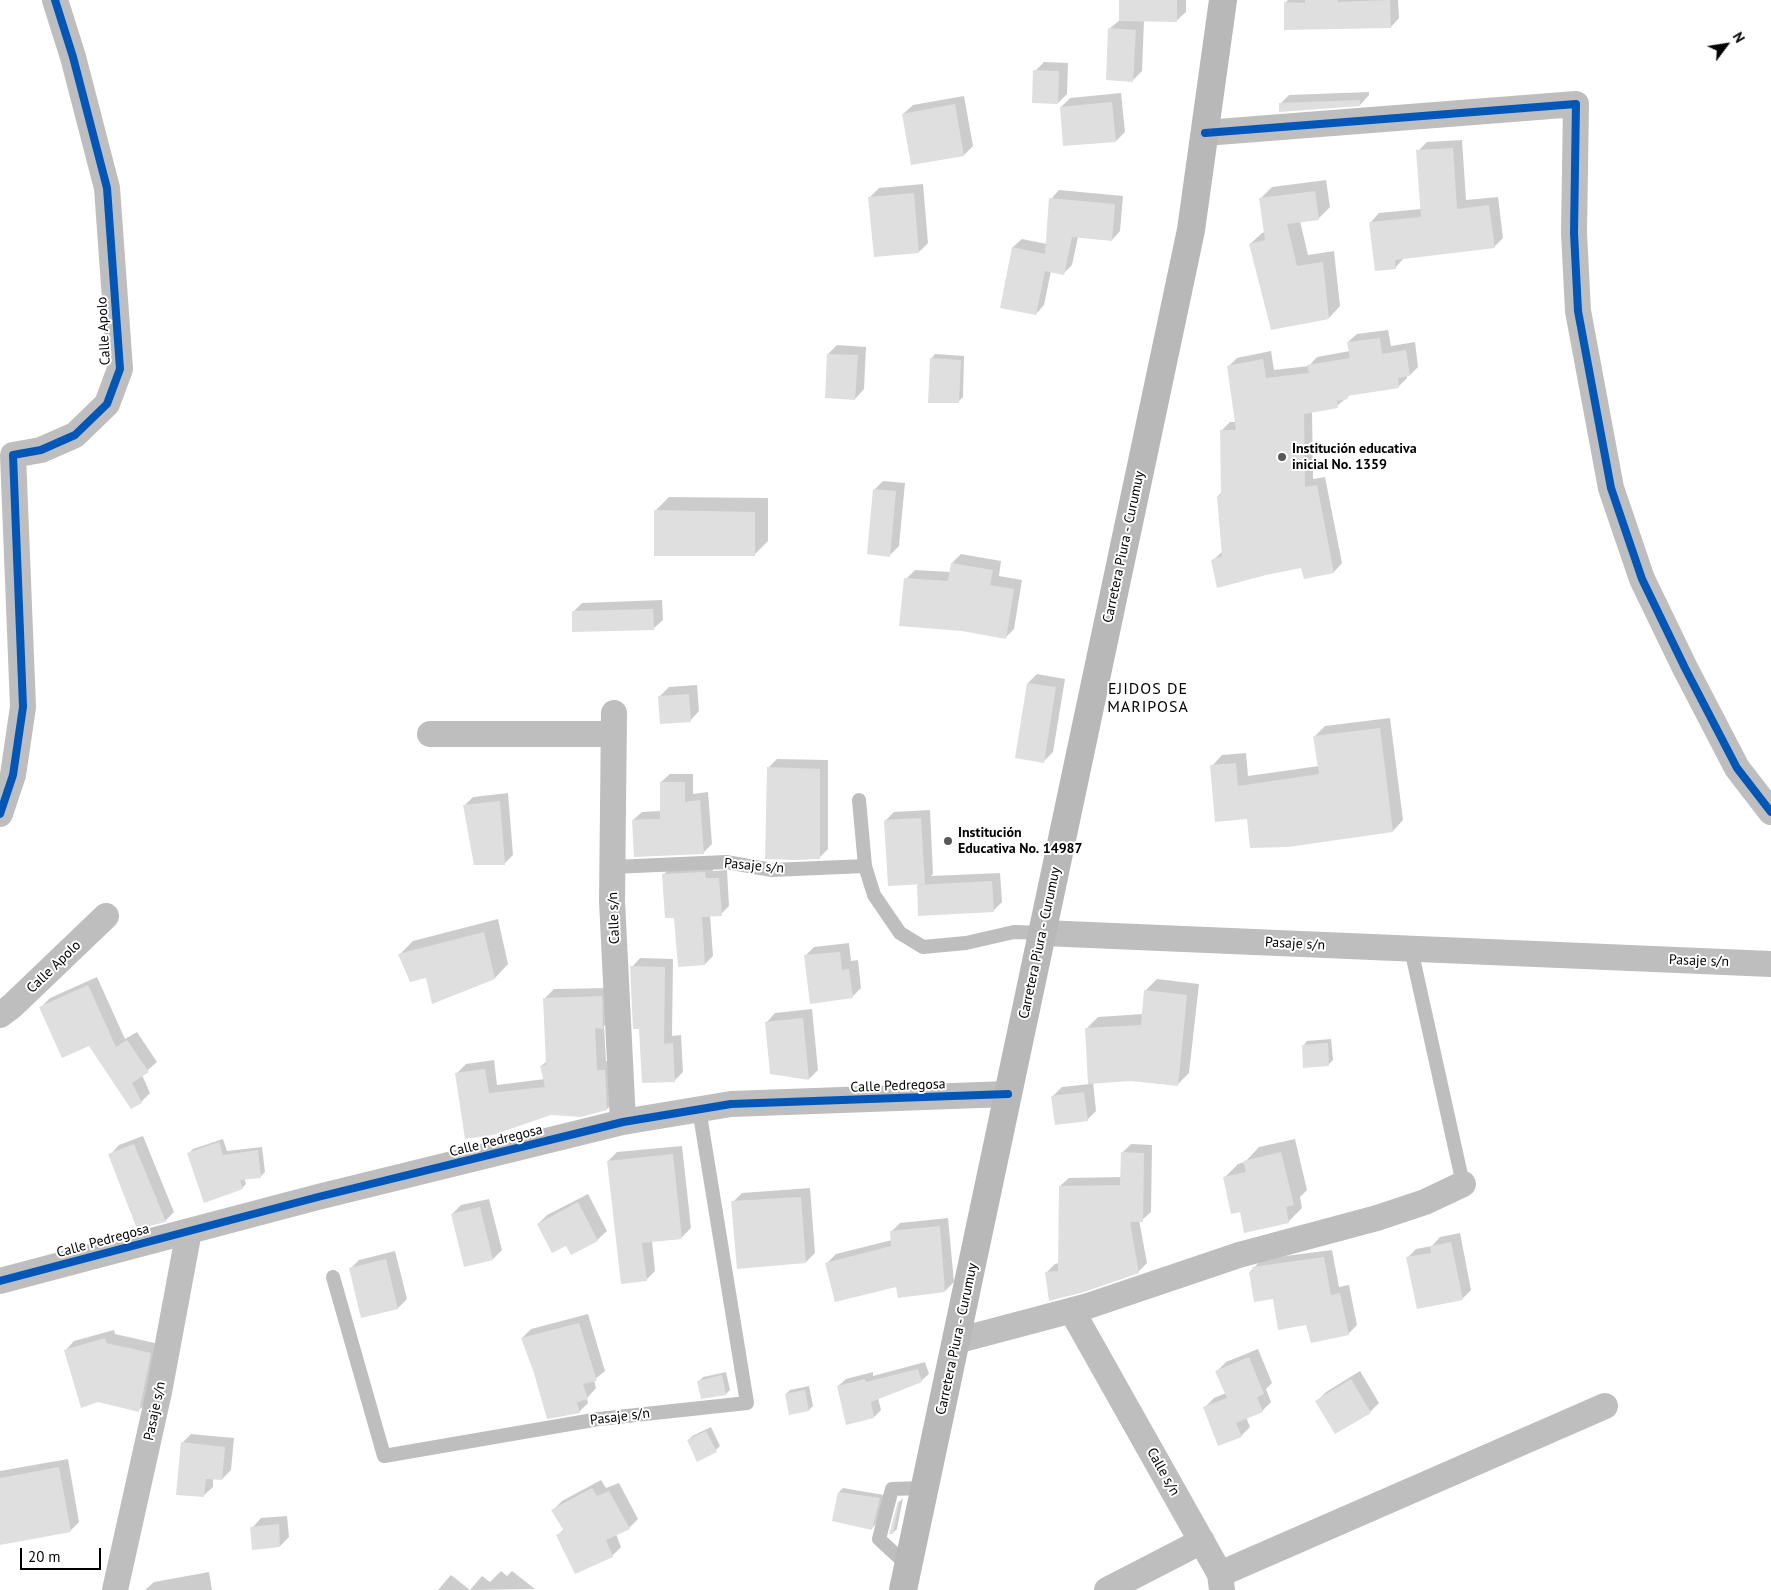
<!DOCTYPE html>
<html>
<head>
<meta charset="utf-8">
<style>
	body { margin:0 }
	#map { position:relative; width:1771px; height:1590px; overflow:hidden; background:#fff; font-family:"PT Sans",sans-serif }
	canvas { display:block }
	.north { position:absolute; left:1701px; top:20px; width:50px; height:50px; -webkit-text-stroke:4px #fff; paint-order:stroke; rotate:59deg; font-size:14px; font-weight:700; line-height:20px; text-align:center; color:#000 }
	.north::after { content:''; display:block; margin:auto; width:18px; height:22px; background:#000; clip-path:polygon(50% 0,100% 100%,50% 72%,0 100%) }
	.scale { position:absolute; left:20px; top:1548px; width:81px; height:22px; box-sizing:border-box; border:2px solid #000; border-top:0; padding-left:6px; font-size:15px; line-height:18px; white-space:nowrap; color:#000; -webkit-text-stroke:4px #fff; paint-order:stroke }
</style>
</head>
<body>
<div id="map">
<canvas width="1771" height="1590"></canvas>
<div class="north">N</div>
<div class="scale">20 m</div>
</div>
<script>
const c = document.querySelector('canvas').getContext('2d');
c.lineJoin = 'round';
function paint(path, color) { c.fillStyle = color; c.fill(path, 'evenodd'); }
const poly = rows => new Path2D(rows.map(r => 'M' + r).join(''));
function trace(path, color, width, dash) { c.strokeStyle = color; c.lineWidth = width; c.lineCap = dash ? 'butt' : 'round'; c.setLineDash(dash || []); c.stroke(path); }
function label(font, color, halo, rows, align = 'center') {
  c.font = font + ' "PT Sans",sans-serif'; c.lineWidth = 4; c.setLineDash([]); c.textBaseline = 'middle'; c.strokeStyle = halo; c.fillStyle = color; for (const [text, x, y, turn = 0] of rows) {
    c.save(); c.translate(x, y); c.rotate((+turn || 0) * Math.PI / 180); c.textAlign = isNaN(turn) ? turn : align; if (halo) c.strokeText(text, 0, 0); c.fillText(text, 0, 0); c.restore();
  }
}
paint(poly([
	[1120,0,1186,0,1186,12,1176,21,1144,20,1142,71,1133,80,1109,29,1120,20],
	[1288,0,1398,0,1399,18,1391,27,1285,3],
	[1044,62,1068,63,1067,94,1058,103,1035,71],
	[1369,92,1369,95,1360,105,1280,104,1289,95],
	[1121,93,1125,132,1116,141,1061,107,1070,98],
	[964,96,973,146,964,155,912,164,903,114,913,105],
	[1462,140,1466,200,1498,197,1503,238,1494,247,1404,258,1395,268,1370,223,1379,213,1421,209,1418,151,1427,142],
	[1326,180,1330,207,1318,219,1300,221,1308,255,1334,251,1340,306,1329,318,1250,244,1262,233,1265,232,1260,199,1272,187],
	[923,184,928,243,919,252,870,197,879,188],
	[1059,190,1123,196,1120,231,1112,240,1078,237,1072,265,1063,274,1051,271,1044,305,1036,314,1013,247,1022,239,1047,244,1051,199],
	[1388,330,1391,346,1415,342,1418,367,1410,375,1407,376,1407,378,1398,387,1351,394,1337,406,1312,411,1313,479,1325,477,1342,563,1334,572,1302,567,1213,560,1223,551,1218,496,1222,492,1221,431,1230,422,1236,422,1228,367,1237,358,1271,351,1274,370,1309,366,1317,357,1350,351,1348,342,1357,334],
	[837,345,866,347,864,389,855,399,828,354],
	[935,354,964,356,963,397,958,402,931,359],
	[883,481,905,483,899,546,890,555,874,490],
	[669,497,768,498,768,541,754,555,655,511],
	[961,554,1001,561,999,576,1022,580,1014,629,1005,638,906,579,915,570,951,572,952,563],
	[662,600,663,620,653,629,573,612,582,603],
	[1037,674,1065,679,1053,752,1044,761,1028,683],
	[697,685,699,711,690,721,660,696,669,687],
	[1390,718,1403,820,1393,831,1248,818,1212,766,1222,755,1246,753,1248,776,1319,766,1315,736,1325,726],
	[777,759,828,760,828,849,819,858,768,768],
	[670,774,693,774,693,794,708,792,712,844,703,853,633,820,642,812,661,811,661,782],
	[508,793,513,855,504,864,464,806,473,797],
	[930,810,933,874,931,876,1000,873,1002,902,993,911,918,885,920,883,885,821,894,812],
	[713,864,713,871,727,870,729,906,721,914,710,915,713,956,705,964,676,917,664,874,672,866],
	[498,919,508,964,495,978,399,955,413,941],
	[849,943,851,961,858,960,861,988,852,997,805,956,814,947],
	[640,958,673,959,672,1036,681,1035,683,1072,674,1081,640,1028,632,967],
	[97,977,125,1039,137,1032,157,1062,142,1075,150,1093,141,1102,89,1044,41,1007,50,998],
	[1157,979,1199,984,1189,1073,1177,1085,1131,1080,1093,1082,1096,1111,1087,1120,1053,1096,1062,1087,1090,1084,1086,1029,1098,1017,1143,1014,1145,991],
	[610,988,612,1018,604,1026,606,1061,614,1062,616,1100,607,1109,551,1114,493,1134,457,1073,466,1064,494,1060,497,1085,545,1079,541,1066,547,1061,545,998,554,989],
	[812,1009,818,1070,809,1079,766,1023,775,1013],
	[1331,1039,1333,1060,1329,1064,1303,1046,1307,1041],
	[143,1136,174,1212,165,1221,110,1155,119,1145],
	[223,1139,227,1151,262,1147,265,1172,261,1176,244,1178,246,1184,242,1188,189,1153,193,1149],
	[1295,1139,1307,1190,1300,1197,1302,1208,1288,1222,1240,1210,1224,1178,1238,1164,1245,1162,1259,1147],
	[1131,1144,1152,1145,1151,1212,1142,1220,1139,1220,1147,1263,1138,1272,1046,1273,1055,1264,1059,1263,1060,1186,1069,1178,1122,1177,1122,1153],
	[682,1146,691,1228,682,1237,652,1241,655,1271,646,1280,608,1161,617,1152],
	[810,1188,815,1253,806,1262,733,1202,742,1193],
	[588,1194,607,1231,597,1240,567,1244,538,1224,547,1215],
	[489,1199,502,1250,493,1259,452,1214,461,1205],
	[948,1218,954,1282,945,1291,897,1285,827,1263,836,1254,892,1240,891,1232,900,1223],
	[1460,1233,1471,1290,1462,1299,1407,1258,1416,1249,1432,1246,1440,1237],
	[1332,1250,1339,1287,1349,1285,1357,1325,1348,1334,1307,1324,1274,1298,1250,1272,1262,1259],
	[395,1251,407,1299,398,1308,350,1269,359,1260],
	[588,1314,605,1371,594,1380,596,1388,587,1398,588,1403,579,1412,535,1373,522,1338,531,1329],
	[114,1330,115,1334,159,1344,148,1401,139,1410,65,1351,74,1341],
	[1258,1349,1272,1383,1266,1389,1271,1402,1262,1411,1246,1417,1250,1427,1241,1436,1205,1407,1214,1398,1226,1393,1217,1371,1226,1362],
	[925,1362,929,1374,921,1381,878,1398,881,1410,874,1417,838,1386,846,1379,873,1372,873,1376],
	[1360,1371,1379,1403,1370,1412,1317,1401,1326,1392],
	[726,1372,730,1390,726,1394,699,1381,703,1377],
	[809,1386,813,1406,809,1410,790,1414,786,1394,790,1390],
	[711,1427,720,1446,716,1450,688,1441,692,1436],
	[191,1434,234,1438,231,1470,222,1479,213,1478,213,1487,203,1496,182,1443],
	[68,1459,79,1522,70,1531,0,1544,0,1471],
	[601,1480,606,1488,619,1483,638,1519,629,1528,616,1534,621,1547,612,1556,558,1535,564,1529,553,1510,562,1501],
	[843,1488,884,1495,876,1524,872,1528,839,1492],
	[903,1498,897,1529,893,1533,891,1533,899,1502],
	[287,1516,289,1537,280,1546,252,1528,261,1518],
	[501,1571,507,1576,512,1571,535,1589,470,1590,482,1576,490,1582],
	[209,1572,212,1590,145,1590,154,1582],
	[451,1575,470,1590,438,1590]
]), '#0003');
paint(poly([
	[1119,0,1177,0,1177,22,1119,21],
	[1305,0,1338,0,1338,2,1390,0,1391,28,1284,30,1284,2,1305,3],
	[1108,28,1136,30,1133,82,1106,80],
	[1033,70,1059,71,1058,104,1032,103],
	[1360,100,1360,106,1279,112,1279,103],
	[1112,102,1116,142,1063,146,1060,107],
	[955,104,964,156,911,165,902,114],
	[1453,148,1457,209,1489,205,1495,248,1395,260,1396,269,1375,271,1369,222,1421,217,1416,150],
	[1315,191,1319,220,1287,224,1297,266,1323,262,1329,319,1271,330,1249,244,1265,240,1259,198],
	[914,193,919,253,874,257,868,197],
	[1049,198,1115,204,1112,241,1072,237,1064,275,1045,271,1036,315,1000,308,1012,247,1045,254],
	[1380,338,1382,354,1406,350,1410,376,1398,378,1399,388,1347,396,1348,399,1337,401,1338,408,1304,414,1305,487,1317,485,1334,573,1304,579,1301,568,1266,575,1217,588,1211,560,1222,556,1217,496,1221,495,1220,430,1236,430,1227,366,1263,359,1266,378,1309,373,1307,365,1350,358,1347,342],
	[827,354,858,355,855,400,825,398],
	[930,358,961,360,959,403,928,403],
	[873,489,896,491,890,557,867,554],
	[654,510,755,512,755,556,654,556],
	[951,563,993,570,990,585,1014,589,1006,639,962,631,899,626,904,578,948,581],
	[653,609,654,630,572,632,572,611],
	[1027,683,1056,687,1044,763,1015,758],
	[689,694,691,722,660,724,658,696],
	[1380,728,1393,832,1288,847,1250,848,1247,819,1215,822,1210,765,1236,763,1238,786,1319,774,1313,736],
	[767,767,820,769,820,859,794,860,765,859],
	[660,782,685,782,685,802,700,800,704,854,634,857,632,820,660,819],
	[500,801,505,865,474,865,463,805],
	[921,818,925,884,888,886,884,820],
	[705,872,706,878,719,878,722,916,702,917,705,965,678,967,674,918,665,918,662,874],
	[992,881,994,912,918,916,917,885],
	[484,932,495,979,432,1004,426,978,410,982,398,954],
	[840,952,842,970,849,969,853,998,810,1004,804,955],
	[630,966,665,967,664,1044,673,1043,675,1082,642,1083,639,1029,633,1029],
	[88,985,116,1047,127,1040,149,1072,132,1083,142,1103,131,1109,89,1046,62,1058,39,1007],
	[1144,990,1187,995,1178,1086,1131,1081,1088,1084,1085,1028,1141,1025],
	[602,996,603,1029,595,1028,597,1070,605,1070,607,1110,581,1117,551,1115,493,1135,465,1139,455,1073,485,1069,489,1093,545,1087,540,1066,546,1065,543,998],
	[803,1018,809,1080,770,1074,765,1022],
	[1328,1043,1329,1066,1303,1068,1302,1045],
	[1084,1092,1088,1121,1055,1125,1051,1096],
	[219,1142,223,1155,258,1150,261,1178,240,1180,243,1189,204,1203,187,1153],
	[134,1144,166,1222,137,1229,108,1154],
	[1121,1152,1144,1153,1143,1222,1130,1222,1139,1273,1084,1292,1049,1301,1045,1272,1058,1271,1059,1186,1120,1185],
	[1281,1152,1294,1205,1286,1207,1289,1223,1244,1233,1240,1212,1231,1214,1223,1177,1246,1172,1243,1161],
	[673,1154,682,1239,642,1243,647,1281,621,1284,607,1161],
	[801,1197,806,1263,737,1269,731,1201],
	[578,1202,598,1241,571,1255,566,1246,552,1253,537,1224],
	[480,1207,493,1260,464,1267,451,1214],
	[940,1226,945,1292,898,1298,896,1287,835,1302,825,1263,891,1246,890,1231],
	[1451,1242,1463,1300,1417,1309,1406,1257,1431,1253,1430,1246],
	[1324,1257,1331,1295,1340,1293,1349,1335,1311,1343,1306,1325,1278,1330,1273,1299,1254,1302,1249,1272,1253,1271,1252,1267],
	[386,1259,398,1309,361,1318,349,1268],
	[579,1323,597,1381,583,1384,588,1399,577,1402,580,1413,547,1419,534,1373,521,1338],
	[105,1338,106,1343,151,1353,139,1412,98,1402,81,1408,64,1350],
	[1249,1357,1264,1394,1257,1397,1263,1412,1236,1423,1242,1437,1218,1446,1203,1407,1227,1398,1215,1371],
	[918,1369,922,1382,871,1402,874,1418,846,1425,837,1386,865,1379,866,1382],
	[722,1375,726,1395,701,1399,697,1381],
	[1351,1379,1371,1413,1335,1434,1315,1401],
	[805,1390,809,1411,789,1415,785,1394],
	[706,1431,717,1452,697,1462,687,1440],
	[181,1442,225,1447,222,1480,206,1479,204,1497,176,1495],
	[59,1467,71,1532,0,1545,0,1478],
	[592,1488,597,1496,609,1491,630,1529,606,1540,613,1557,575,1574,556,1535,564,1531,551,1510],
	[838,1492,880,1498,872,1530,832,1521],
	[898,1501,899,1502,893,1534,889,1534],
	[279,1524,280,1547,252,1550,250,1527]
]), '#dfdfdf');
trace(poly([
	[859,800,865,866,874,895,900,933,923,947,966,943,1014,932,1043,933],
	[613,867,726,862,772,870,865,866],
	[1411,949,1463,1184],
	[333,1277,384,1456,599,1419,747,1403,699,1109],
	[908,1566,879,1539,892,1489,925,1488]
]), '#bebebe', 14);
trace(poly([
	[1205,133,1576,104,1574,233,1578,311,1611,488,1642,579,1685,668,1737,768,1771,812],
	[614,713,612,901,623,1122],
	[430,734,614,734],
	[0,814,13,775,23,707,13,455,41,450,75,435,107,404,120,369,107,188,73,57,55,0],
	[1043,933,1771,964],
	[0,1015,12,1006,106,916],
	[0,1281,318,1197,623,1122,731,1104,1008,1094],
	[1072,1311,1220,1574,1222,1590],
	[956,1341,1088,1306,1239,1255,1377,1218,1425,1202,1463,1184],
	[1220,1574,1605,1406],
	[115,1590,159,1392,189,1231],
	[1107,1590,1202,1541]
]), '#bebebe', 26);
trace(poly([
	[903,1590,1191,230,1223,0]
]), '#b8b8b8', 28);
trace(poly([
	[1205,133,1576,104,1574,233,1578,311,1611,488,1642,579,1685,668,1737,768,1771,812],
	[0,814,13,775,23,707,13,455,41,450,75,435,107,404,120,369,107,188,73,57,55,0],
	[0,1281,318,1197,623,1122,731,1104,1008,1094]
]), '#0057b8', 8);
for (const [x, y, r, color] of [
	[1282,457,5,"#595959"],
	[948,841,5,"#595959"]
]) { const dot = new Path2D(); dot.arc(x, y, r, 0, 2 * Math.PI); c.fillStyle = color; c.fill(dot); trace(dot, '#fff', 2); }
label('14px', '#000', '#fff', [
	["Calle Apolo",104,331,-93],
	["Carretera Piura - Curumuy",1124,547,-78],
	["Pasaje s/n",754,866,5],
	["Calle s/n",614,918,-92],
	["Carretera Piura - Curumuy",1040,943,-78],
	["Pasaje s/n",1295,944,3],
	["Pasaje s/n",1699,961,2],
	["Calle Apolo",54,967,-44],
	["Calle Pedregosa",898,1086,-2],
	["Calle Pedregosa",496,1141,-14],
	["Calle Pedregosa",103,1241,-15],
	["Carretera Piura - Curumuy",957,1339,-78],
	["Pasaje s/n",155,1411,-78],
	["Pasaje s/n",620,1417,-7],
	["Calle s/n",1163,1472,61]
]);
label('bold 14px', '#000', '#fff', [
	["Institución educativa",1292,449],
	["inicial No. 1359",1292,465],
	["Institución",958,833],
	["Educativa No. 14987",958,849]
], 'left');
c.letterSpacing = '1px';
label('16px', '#000', '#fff', [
	["EJIDOS DE",1148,689],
	["MARIPOSA",1148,707]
]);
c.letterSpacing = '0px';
</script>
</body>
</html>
